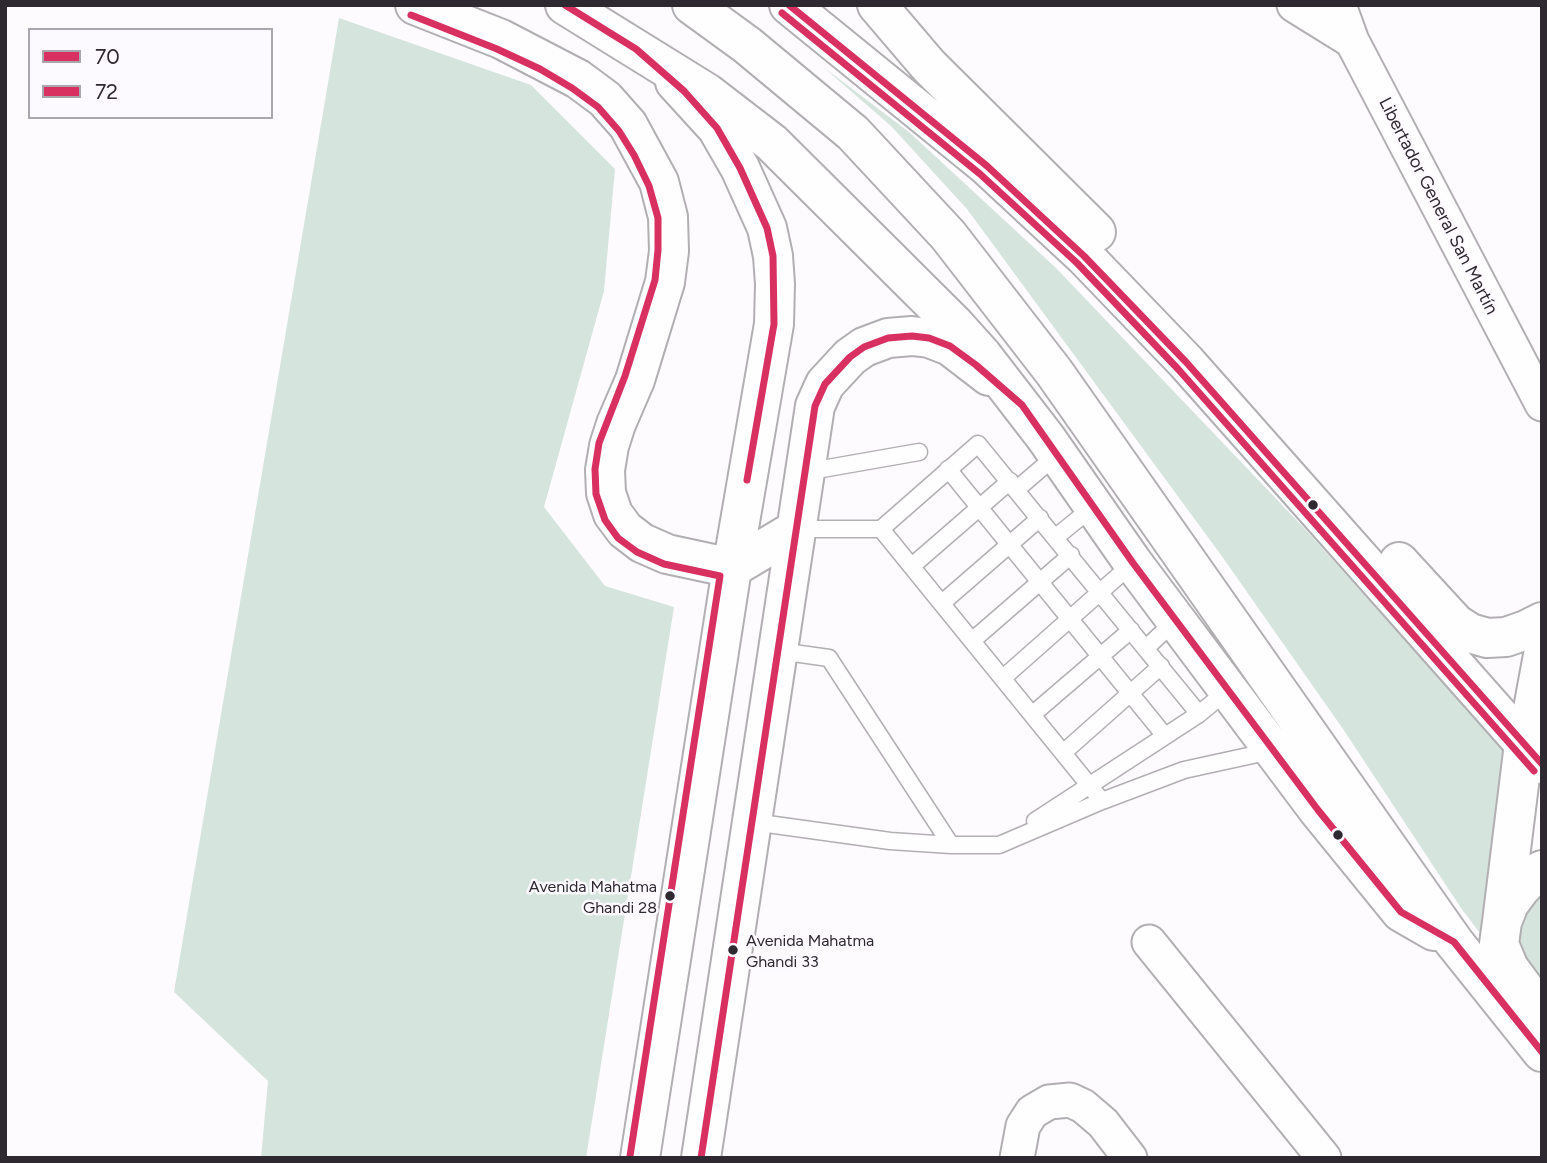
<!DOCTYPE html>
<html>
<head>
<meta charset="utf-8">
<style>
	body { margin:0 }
	#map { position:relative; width:1547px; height:1163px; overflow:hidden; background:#fdfbfe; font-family:Figtree,sans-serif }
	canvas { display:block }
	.frame { position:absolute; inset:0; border:7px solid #2e2931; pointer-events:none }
	.legend { position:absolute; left:28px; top:28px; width:245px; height:91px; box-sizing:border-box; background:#fdfaff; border:2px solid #aaa6ad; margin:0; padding:9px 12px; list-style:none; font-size:21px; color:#2e2931 }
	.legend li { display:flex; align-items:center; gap:14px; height:35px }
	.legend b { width:35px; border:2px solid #aaa6ad }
</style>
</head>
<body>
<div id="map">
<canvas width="1547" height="1163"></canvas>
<div class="frame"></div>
<ul class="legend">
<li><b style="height:9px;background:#d93062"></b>70</li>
<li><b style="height:9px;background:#d93062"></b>72</li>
</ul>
</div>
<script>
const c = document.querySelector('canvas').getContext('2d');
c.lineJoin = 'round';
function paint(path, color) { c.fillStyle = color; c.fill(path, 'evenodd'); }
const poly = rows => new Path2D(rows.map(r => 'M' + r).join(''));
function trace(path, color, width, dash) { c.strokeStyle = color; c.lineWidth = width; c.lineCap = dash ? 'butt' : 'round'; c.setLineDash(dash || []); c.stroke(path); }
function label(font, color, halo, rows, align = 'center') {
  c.font = font + ' Figtree,sans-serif'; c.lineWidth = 5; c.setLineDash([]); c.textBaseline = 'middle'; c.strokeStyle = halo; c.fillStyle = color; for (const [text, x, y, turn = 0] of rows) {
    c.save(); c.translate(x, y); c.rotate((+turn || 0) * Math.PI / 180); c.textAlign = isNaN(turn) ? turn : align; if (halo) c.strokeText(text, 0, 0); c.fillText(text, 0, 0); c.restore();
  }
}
paint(poly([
	[339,18,531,85,615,169,604,291,544,507,605,586,674,607,586,1158,261,1158,268,1081,174,992],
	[822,66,909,132,1056,268,1305,529,1500,746,1504,752,1486,934,1480,933,1461,908,1343,729,1221,555,967,209,891,126],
	[1542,888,1542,1000,1514,940,1525,906]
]), '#d5e4dc');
const lane = poly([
	[948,469,1165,736],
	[805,472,919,452],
	[1017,489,1058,454],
	[797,529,881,529,978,444,1199,714],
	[881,529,1102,801],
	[1056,537,1094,506],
	[912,566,1010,481],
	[942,603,1040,518],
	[973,640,1071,555],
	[1146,648,1175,621],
	[1003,678,1133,563],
	[1033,714,1131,630],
	[1064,752,1161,666],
	[1035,821,1199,714,1228,690],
	[753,822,890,841,951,845,829,658,779,651],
	[951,845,999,845,1102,801,1184,770,1271,751]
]);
const street = poly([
	[1294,5,1352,41],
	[1339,5,1352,41,1542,404],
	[1524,744,1542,647],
	[1149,942,1324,1158],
	[1017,1158,1023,1126,1032,1112,1049,1102,1070,1100,1083,1106,1103,1123,1130,1158]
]);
const secondary = poly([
	[415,5,501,39,578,79,605,99,628,125,659,182,668,217,669,251,665,282,635,380,616,424,609,446,605,470,606,493,613,514,625,530,642,543,667,554,732,568,797,529],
	[640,1158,732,568,774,324,775,284,773,256,767,228,740,168,717,128,675,82],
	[701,1158,815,406,825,384,850,357,864,347,888,338,912,336,929,338,950,346,989,376]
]);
const primary = poly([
	[565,5,707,93,772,143,955,325,982,355,1046,438,1133,563,1318,810,1401,912,1434,931],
	[692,5,747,45,853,133,948,235,1054,372,1454,942,1542,1052],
	[789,5,987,166,1084,256,1186,362,1542,764],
	[877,5,929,66,1096,232],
	[1399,562,1456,624,1470,633,1487,638,1506,637,1526,630,1542,622],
	[1502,922,1524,744],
	[1537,1006,1509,968,1499,944,1502,922,1509,904,1520,889,1532,876,1542,870]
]);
trace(lane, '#b2afb3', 19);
trace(street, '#b2afb3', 37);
trace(secondary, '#b2afb3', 42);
trace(primary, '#b2afb3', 42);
trace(lane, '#fffeff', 16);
trace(street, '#fffeff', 33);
trace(secondary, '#fffeff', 38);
trace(primary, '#fffeff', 38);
trace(poly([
	[565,5,636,49,684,91,717,128,740,168,767,228,773,256,774,324,747,480],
	[789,5,987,166,1084,256,1186,362,1542,764],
	[701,1158,815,406,825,384,850,357,864,347,888,338,912,336,929,338,950,346,976,365,1022,405,1133,563,1318,810,1401,912,1454,942,1542,1052]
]), '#d93062', 7);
trace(poly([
	[782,13,980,174,1077,263,1178,369,1534,771],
	[411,15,497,49,540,69,572,88,598,107,619,131,634,155,649,186,658,218,658,250,655,280,625,376,599,443,595,469,596,494,605,520,618,538,637,552,664,564,720,576,630,1156]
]), '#d93062', 7);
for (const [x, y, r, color] of [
	[1313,505,6,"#2e2931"],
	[1338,835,6,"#2e2931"],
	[670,896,6,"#2e2931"],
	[733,950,6,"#2e2931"]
]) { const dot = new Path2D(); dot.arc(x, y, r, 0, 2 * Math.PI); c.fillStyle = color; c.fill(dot); trace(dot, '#fdfaff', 2.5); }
label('16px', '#2e2931', '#fdfaff', [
	["Avenida Mahatma",657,887],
	["Ghandi 28",657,908],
	["Avenida Mahatma",746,941,"left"],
	["Ghandi 33",746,962,"left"]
], 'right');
label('18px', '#2e2931', '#fdfaff', [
	["Libertador General San Martín",1438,206,63]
]);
</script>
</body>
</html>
